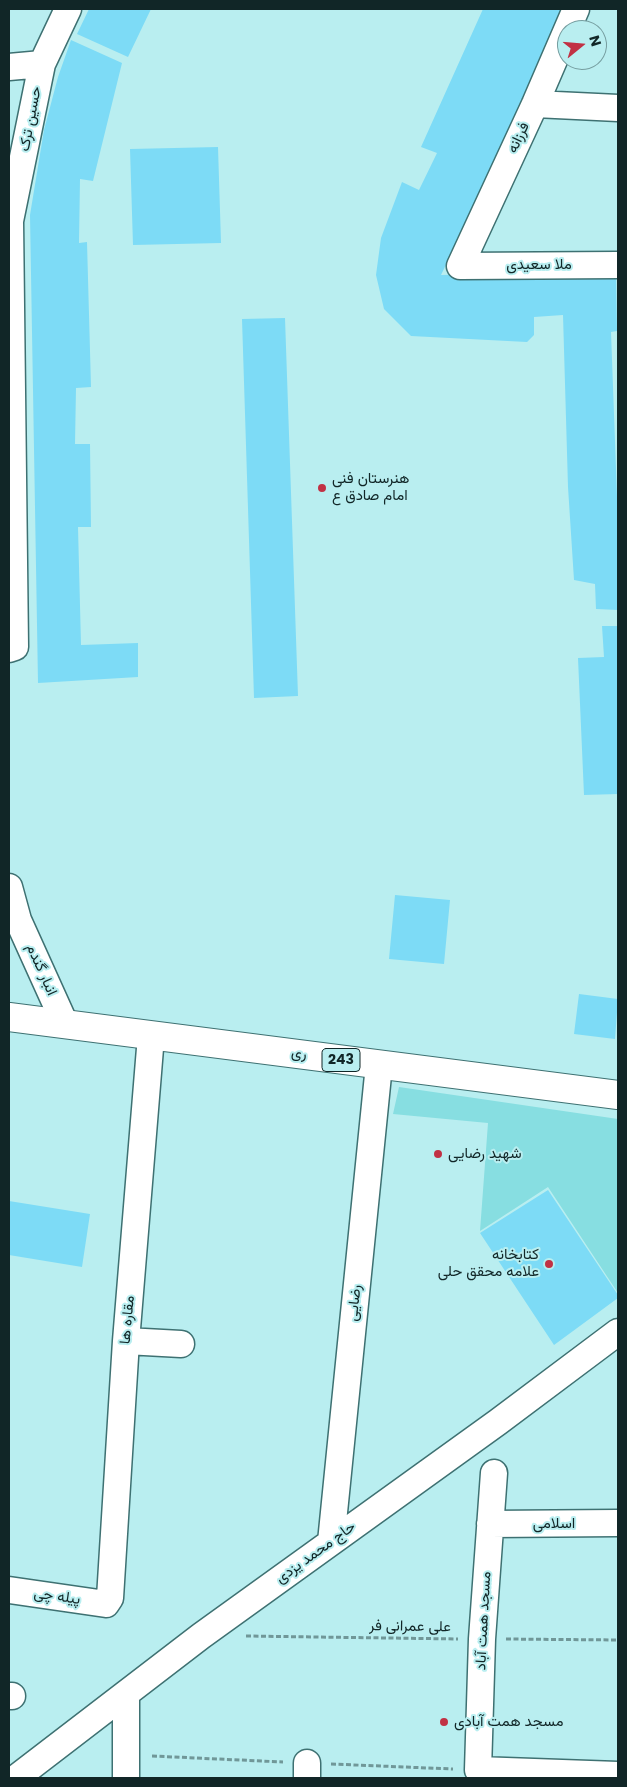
<!DOCTYPE html>
<html>
<head>
<meta charset="utf-8">
<style>
	body { margin:0 }
	#map { position:relative; width:627px; height:1787px; overflow:hidden; background:#b9eef0; font-family:Poppins,sans-serif }
	canvas { display:block }
	.frame { position:absolute; inset:0; border:10px solid #112627; pointer-events:none }
	.north { position:absolute; left:557px; top:20px; width:50px; height:50px; box-sizing:border-box; background:#b9eef0; border:1px solid #769ea0; border-radius:50%; rotate:73deg; font-size:14px; font-weight:700; line-height:20px; text-align:center; color:#112627 }
	.north::after { content:''; display:block; margin:auto; width:18px; height:22px; background:#c13144; clip-path:polygon(50% 0,100% 100%,50% 72%,0 100%) }
</style>
</head>
<body>
<div id="map">
<canvas width="627" height="1787"></canvas>
<div class="frame"></div>
<div class="north">N</div>
</div>
<script>
const c = document.querySelector('canvas').getContext('2d');
c.lineJoin = 'round';
function paint(path, color) { c.fillStyle = color; c.fill(path, 'evenodd'); }
const poly = rows => new Path2D(rows.map(r => 'M' + r).join(''));
function trace(path, color, width, dash) { c.strokeStyle = color; c.lineWidth = width; c.lineCap = dash ? 'butt' : 'round'; c.setLineDash(dash || []); c.stroke(path); }
function label(font, color, halo, rows, align = 'center') {
  c.font = font + ' Poppins,Vazirmatn,sans-serif'; c.lineWidth = 4; c.setLineDash([]); c.textBaseline = 'middle'; c.strokeStyle = halo; c.fillStyle = color; for (const [text, x, y, turn = 0] of rows) {
    c.save(); c.translate(x, y); c.rotate((+turn || 0) * Math.PI / 180); c.textAlign = isNaN(turn) ? turn : align; if (halo) c.strokeText(text, 0, 0); c.fillText(text, 0, 0); c.restore();
  }
}
paint(poly([
	[399,1087,618,1119,618,1293,548,1187,480,1231,488,1123,393,1114]
]), '#87dee1');
paint(poly([
	[89,9,151,9,128,57,77,34],
	[483,9,565,9,488,178,441,275,616,272,617,331,611,332,618,524,618,610,596,609,595,584,574,580,568,487,563,315,534,317,534,335,527,342,411,336,384,309,376,275,381,238,402,182,419,190,437,153,421,147],
	[71,40,122,63,93,181,80,179,79,243,87,242,91,387,76,388,75,444,90,444,91,527,78,527,81,645,138,643,138,677,38,683,30,215,44,130,58,77],
	[218,147,221,243,133,245,130,149],
	[285,318,298,696,254,698,242,319],
	[602,626,618,626,618,794,584,795,578,658,604,657],
	[395,895,450,900,444,964,389,959],
	[579,994,618,999,615,1039,574,1034],
	[548,1190,618,1295,618,1298,554,1345,480,1233],
	[9,1201,90,1214,82,1267,9,1255]
]), '#7ddbf6');
const minor = poly([
	[576,9,535,104,460,266,618,265],
	[9,67,42,64],
	[535,104,618,108],
	[9,649,15,647,10,221,42,64,68,9],
	[9,887,18,920,65,1024],
	[126,1341,181,1344],
	[494,1473,482,1639,478,1770,618,1775],
	[490,1524,618,1523],
	[331,1542,379,1065],
	[9,1590,106,1604,110,1598,126,1341,151,1036],
	[126,1694,126,1778],
	[9,1696,12,1696],
	[16,1778,201,1636,498,1422,618,1332],
	[307,1778,307,1763]
]);
const major = poly([
	[9,1017,618,1095]
]);
trace(minor, '#3e7172', 29);
trace(major, '#3e7172', 30);
trace(poly([
	[246,1636,458,1639],
	[506,1639,618,1640],
	[152,1756,283,1762],
	[331,1764,453,1769]
]), '#709798', 3, [5, 2.5]);
trace(minor, '#fff', 26);
trace(major, '#fff', 28);
for (const [x, y, r, color] of [
	[322,488,5,"#c13144"],
	[438,1154,5,"#c13144"],
	[549,1264,5,"#c13144"],
	[444,1722,5,"#c13144"]
]) { const dot = new Path2D(); dot.arc(x, y, r, 0, 2 * Math.PI); c.fillStyle = color; c.fill(dot); trace(dot, '#b9eef0', 2); }
for (const [x, y, w] of [
	[341,1060,38]
]) { const box = new Path2D(); box.roundRect(x - w / 2, y - 11.5, w, 23, 4); c.fillStyle = '#b9eef0'; c.fill(box); trace(box, '#112627', 1); }
label('bold 14px', '#112627', null, [
	["243",341,1060]
]);
label('15px', '#112627', '#b9eef0', [
	["حسین ترک",31,119,-79],
	["فرزانه",519,138,-65],
	["ملا سعیدی",539,265],
	["انبار گندم",41,970,66],
	["ری",299,1054,7],
	["رضایی",355,1303,-84],
	["مقاره ها",128,1320,-85],
	["اسلامی",554,1524],
	["حاج محمد یزدی",316,1553,-36],
	["پیله چی",57,1597,8],
	["مسجد همت آباد",484,1621,-87],
	["علی عمرانی فر",410,1627,1]
]);
label('15px', '#112627', '#b9eef0', [
	["هنرستان فنی",332,479],
	["امام صادق ع",332,496],
	["شهید رضایی",448,1154],
	["کتابخانه",539,1255,"right"],
	["علامه محقق حلی",539,1272,"right"],
	["مسجد همت آبادی",454,1722]
], 'left');
</script>
</body>
</html>
